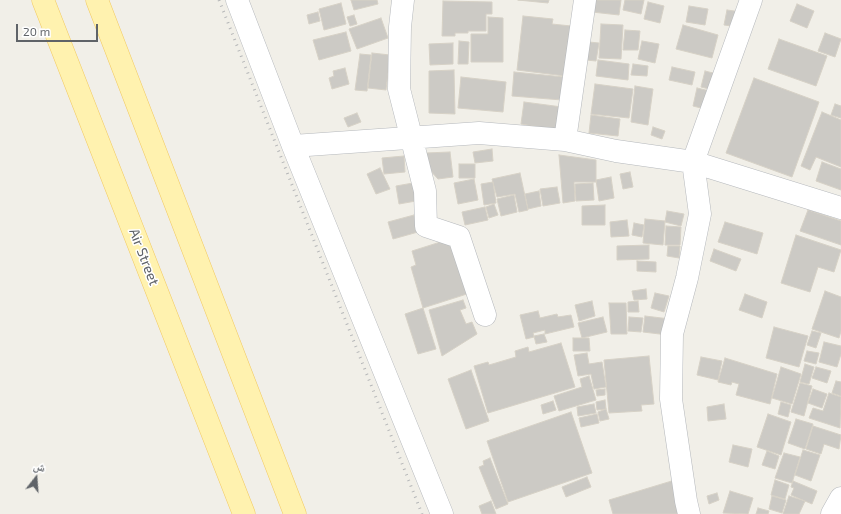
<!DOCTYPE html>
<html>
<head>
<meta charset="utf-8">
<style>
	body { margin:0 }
	#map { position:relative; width:841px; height:514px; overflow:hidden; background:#f1efe8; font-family:"Exo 2","Noto Naskh Arabic",sans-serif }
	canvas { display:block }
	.north { position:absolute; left:16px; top:458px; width:40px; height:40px; -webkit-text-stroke:3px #fff; paint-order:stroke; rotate:17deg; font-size:11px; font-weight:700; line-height:16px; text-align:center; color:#5f6368 }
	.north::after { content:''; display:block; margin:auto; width:14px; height:18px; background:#5f6368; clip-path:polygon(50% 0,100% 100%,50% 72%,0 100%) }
	.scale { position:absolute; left:16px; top:24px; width:82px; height:18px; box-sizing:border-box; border:2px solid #5f6368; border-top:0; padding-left:5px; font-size:12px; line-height:14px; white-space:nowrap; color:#5f6368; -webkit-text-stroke:3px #fff; paint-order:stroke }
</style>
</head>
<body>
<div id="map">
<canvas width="841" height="514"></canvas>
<div class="north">ش</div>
<div class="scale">20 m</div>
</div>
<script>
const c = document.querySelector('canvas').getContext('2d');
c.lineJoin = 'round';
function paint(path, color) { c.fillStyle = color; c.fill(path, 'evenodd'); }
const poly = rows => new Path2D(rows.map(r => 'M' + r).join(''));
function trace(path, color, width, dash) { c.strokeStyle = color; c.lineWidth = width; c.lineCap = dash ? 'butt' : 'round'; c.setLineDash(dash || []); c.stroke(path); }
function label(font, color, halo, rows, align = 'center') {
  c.font = font + ' "Exo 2",sans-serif'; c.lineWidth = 3; c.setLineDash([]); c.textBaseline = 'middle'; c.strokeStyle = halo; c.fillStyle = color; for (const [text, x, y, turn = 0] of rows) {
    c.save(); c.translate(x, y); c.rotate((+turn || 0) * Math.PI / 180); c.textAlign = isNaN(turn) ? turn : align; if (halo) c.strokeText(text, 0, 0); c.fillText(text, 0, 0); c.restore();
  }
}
const building = poly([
	[351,0,377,0,378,4,354,10,351,0],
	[518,0,549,0,548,3,518,0],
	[593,0,621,0,619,15,592,12,593,0],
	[625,0,644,0,641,14,623,10,625,0],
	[443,1,492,2,492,14,486,14,486,31,468,31,468,33,455,33,455,36,442,36,443,1],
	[648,2,664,6,660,23,644,19,648,2],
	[341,3,346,24,324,30,319,9,341,3],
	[797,4,814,11,807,28,790,21,797,4],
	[689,6,708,9,705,25,686,22,689,6],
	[727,10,742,12,739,27,724,25,727,10],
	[318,12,320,21,309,24,307,15,318,12],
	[354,15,357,24,350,26,347,17,354,15],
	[523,16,553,19,552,24,571,26,565,76,517,70,523,16],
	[488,17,503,18,503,62,471,62,471,34,488,34,488,17],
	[381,18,388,38,357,49,349,29,381,18],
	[601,24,623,25,621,59,599,58,601,24],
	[683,25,718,35,712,58,676,49,683,25],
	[625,30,640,31,638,50,623,50,625,30],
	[346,32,351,51,319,60,313,40,346,32],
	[825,33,841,39,835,57,818,51,825,33],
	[779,39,827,56,816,86,768,69,779,39],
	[459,41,469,42,468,64,458,64,459,41],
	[642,41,659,44,655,63,638,59,642,41],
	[589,42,599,43,596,61,586,60,589,42],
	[453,43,453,64,430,65,429,44,453,43],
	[372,53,390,55,386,90,368,88,372,53],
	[360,54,371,55,367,91,355,90,360,54],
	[598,60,629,64,628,80,596,76,598,60],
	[633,64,648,66,647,76,631,75,633,64],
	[672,67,695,72,692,85,669,80,672,67],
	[345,68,349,84,332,89,329,78,334,76,333,71,345,68],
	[454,70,455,114,429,113,429,71,454,70],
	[705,71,721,75,717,91,701,87,705,71],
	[514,72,564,77,562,100,512,96,514,72],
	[461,77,506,82,503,112,458,108,461,77],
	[754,78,819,102,792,177,726,153,754,78],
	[595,84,633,89,629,118,591,114,595,84],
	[635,86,653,89,648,125,631,122,635,86],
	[697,88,714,92,709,110,693,106,697,88],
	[524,102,562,107,558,130,521,124,524,102],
	[835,104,841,106,841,118,831,115,835,104],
	[822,112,841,120,841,167,816,157,810,170,801,166,822,112],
	[357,113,361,122,348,127,344,118,357,113],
	[591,115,620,119,618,136,589,133,591,115],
	[653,127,665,131,662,139,651,135,653,127],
	[492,149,493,161,475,163,473,152,492,149],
	[450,152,453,177,438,179,427,167,426,153,450,152],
	[559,155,596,160,596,182,574,182,575,201,563,203,559,155],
	[404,156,405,172,384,174,382,158,404,156],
	[822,162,841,169,841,190,816,181,822,162],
	[459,164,475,164,475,178,459,178,459,164],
	[380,168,390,189,376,194,367,174,380,168],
	[630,172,633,187,623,189,620,174,630,172],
	[520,173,528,210,519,212,515,194,497,197,492,179,520,173],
	[611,177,614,198,599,201,596,180,611,177],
	[474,179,478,200,458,204,454,183,474,179],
	[493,182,496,203,484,205,481,184,493,182],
	[413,183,416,201,399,204,396,186,413,183],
	[593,183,594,200,576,201,575,184,593,183],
	[557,187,560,203,543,206,540,189,557,187],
	[539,191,541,206,528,209,525,194,539,191],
	[514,195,517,212,501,216,497,199,514,195],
	[494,204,498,215,489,218,486,207,494,204],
	[605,205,605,225,582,225,582,206,605,205],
	[485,207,488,220,465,225,462,212,485,207],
	[808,210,841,221,841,245,800,231,808,210],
	[667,211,684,214,681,226,665,222,667,211],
	[414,215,418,232,393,239,388,222,414,215],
	[645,219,665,221,663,245,643,243,645,219],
	[627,220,629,236,611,237,610,222,627,220],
	[725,222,763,233,757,254,718,242,725,222],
	[634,223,644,225,642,237,632,235,634,223],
	[666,226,681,227,680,245,665,245,666,226],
	[796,235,841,250,834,272,818,267,810,292,781,283,796,235],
	[453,238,470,293,423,308,411,267,416,265,412,251,453,238],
	[649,245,649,259,617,260,617,246,649,245],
	[668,246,680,246,679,258,667,256,668,246],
	[714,249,741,259,736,271,710,261,714,249],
	[637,261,656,262,656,272,637,271,637,261],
	[646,289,647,299,634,300,632,291,646,289],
	[825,291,841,297,841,331,839,338,812,329,825,291],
	[655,293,669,296,664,312,651,308,655,293],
	[745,294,767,302,762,318,739,310,745,294],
	[463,300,466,308,460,310,466,324,472,322,477,334,442,356,429,310,463,300],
	[592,301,595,316,579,321,575,305,592,301],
	[638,301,639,312,628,312,628,302,638,301],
	[609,303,626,303,627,334,611,334,609,303],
	[423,308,436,349,418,354,405,314,423,308],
	[538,311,540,318,557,314,558,317,571,315,574,327,545,334,545,330,533,333,534,337,526,339,520,315,538,311],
	[645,316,670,319,668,335,643,332,645,316],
	[603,317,607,332,582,338,578,323,603,317],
	[629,317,643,318,641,332,628,331,629,317],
	[774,327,808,336,799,367,766,358,774,327],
	[812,331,821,333,816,348,807,345,812,331],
	[544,334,547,342,536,344,534,336,544,334],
	[573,338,589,338,590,351,573,351,573,338],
	[824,342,841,346,841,354,837,367,819,362,824,342],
	[561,343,575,387,488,413,474,366,488,362,489,365,516,357,515,351,528,347,529,352,561,343],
	[807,351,819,353,816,364,804,361,807,351],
	[587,353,589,364,602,362,606,387,594,389,591,374,578,376,574,355,587,353],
	[649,356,654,404,641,405,642,411,609,413,604,360,649,356],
	[701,357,722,361,718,380,697,375,701,357],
	[725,358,777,374,770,404,736,395,739,384,732,382,731,385,718,382,725,358],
	[805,364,814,367,809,384,800,382,805,364],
	[781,367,801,374,792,404,772,398,781,367],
	[816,367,831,371,827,383,812,378,816,367],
	[471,370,489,421,466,429,448,379,471,370],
	[589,376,596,400,559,411,554,396,582,387,580,379,589,376],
	[836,381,841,382,841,396,832,393,836,381],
	[800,383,812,386,804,416,791,412,800,383],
	[605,389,605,395,597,396,596,390,605,389],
	[813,389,827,394,822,408,808,403,813,389],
	[829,393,841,397,840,428,809,418,813,408,823,411,829,393],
	[605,400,606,409,597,410,596,402,605,400],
	[553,401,556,410,543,414,541,405,553,401],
	[781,402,791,405,788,417,778,414,781,402],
	[594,404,596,413,578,416,577,407,594,404],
	[724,404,726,419,708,421,707,407,724,404],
	[606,409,609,419,600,421,598,412,606,409],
	[571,412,592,473,508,502,487,441,571,412],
	[597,414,599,423,581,427,579,418,597,414],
	[768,414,791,422,781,455,757,447,768,414],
	[796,419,813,424,805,449,788,443,796,419],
	[813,426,841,435,839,449,824,444,821,454,806,449,813,426],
	[733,445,752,449,748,467,729,462,733,445],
	[803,450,820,455,811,481,795,475,803,450],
	[767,451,779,456,775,469,762,465,767,451],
	[784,453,800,457,792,483,775,478,784,453],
	[490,458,508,504,496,509,479,467,484,465,483,461,490,458],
	[587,477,591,487,566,497,562,487,587,477],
	[675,480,685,514,613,514,609,500,675,480],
	[775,480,789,485,785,499,771,495,775,480],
	[793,481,817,491,812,504,791,495,794,488,791,487,793,481],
	[730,491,753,498,748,514,723,513,730,491],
	[717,493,719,500,709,504,707,496,717,493],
	[772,496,786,500,782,513,769,509,772,496],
	[789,496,805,501,799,514,783,514,789,496],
	[491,501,496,514,482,514,479,506,491,501],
	[758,508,769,511,768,514,756,514,758,508]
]);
paint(building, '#cccac5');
trace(building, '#d6d1c6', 1);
const minor = poly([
	[237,0,293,146,442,514],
	[403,0,400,27,399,89,425,191,426,226,459,237,485,315],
	[565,140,585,0],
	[293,146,479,133,565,140,616,151,693,162,841,208],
	[689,514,686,501,671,399,672,334,687,278,700,214,693,162,751,0],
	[832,514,841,498]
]);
const primary = poly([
	[43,0,244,514],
	[97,0,295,514]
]);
trace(minor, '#b5b8bc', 23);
trace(primary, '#f2c960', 23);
trace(minor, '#fff', 22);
trace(primary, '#fff2af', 22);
trace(poly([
	[219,0,422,514]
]), '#b6b7b8', 3, [1, 5]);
label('14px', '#5f6368', '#fff', [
	["Air Street",144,257,69]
]);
</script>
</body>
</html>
